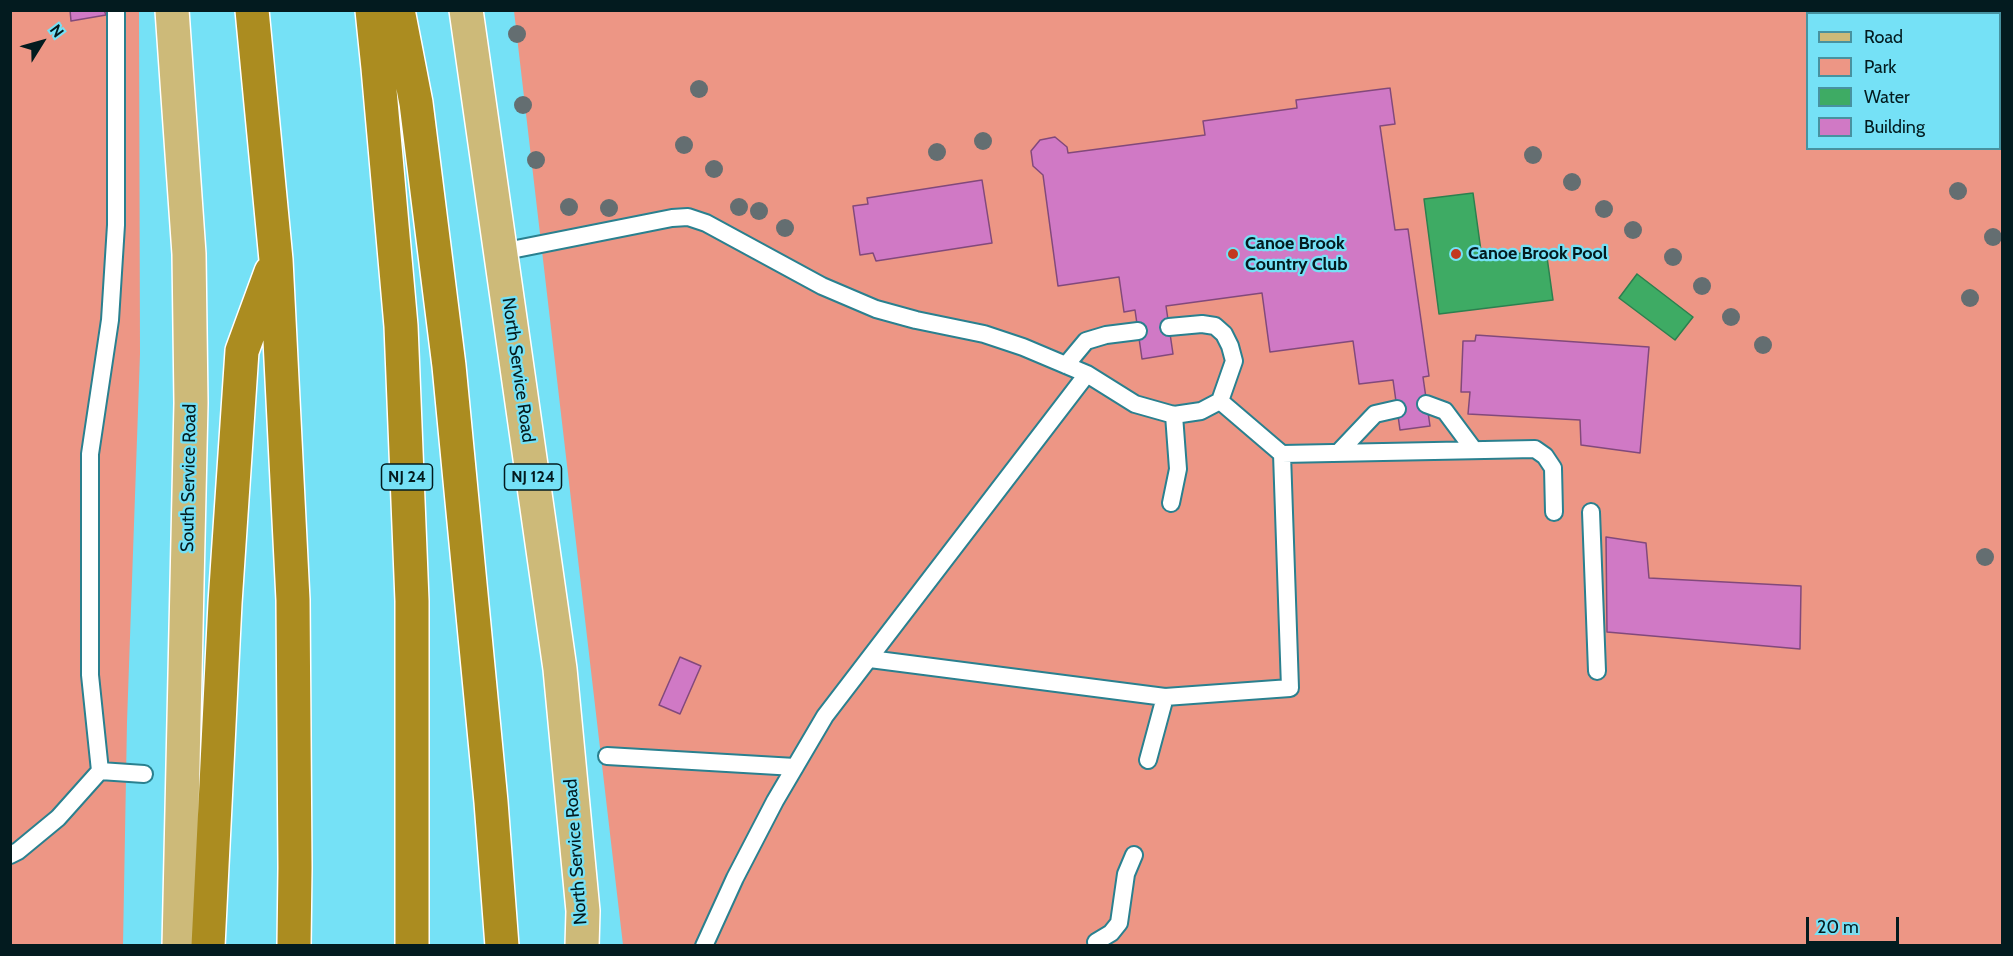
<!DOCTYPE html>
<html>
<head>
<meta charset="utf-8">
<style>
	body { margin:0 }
	#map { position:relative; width:2013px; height:956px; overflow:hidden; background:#75e1f6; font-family:Cabin,sans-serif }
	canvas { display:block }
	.frame { position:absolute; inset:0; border:12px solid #031b1f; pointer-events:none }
	.legend { position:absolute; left:1806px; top:12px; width:195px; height:138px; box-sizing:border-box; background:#75e1f6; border:2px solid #4792a0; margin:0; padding:8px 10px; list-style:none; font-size:18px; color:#031b1f }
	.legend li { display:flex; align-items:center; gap:12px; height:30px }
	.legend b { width:30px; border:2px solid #4792a0 }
	.north { position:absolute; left:12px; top:12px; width:60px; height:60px; -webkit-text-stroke:4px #75e1f6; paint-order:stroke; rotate:53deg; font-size:16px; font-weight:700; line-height:24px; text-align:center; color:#031b1f }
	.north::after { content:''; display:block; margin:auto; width:21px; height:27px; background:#031b1f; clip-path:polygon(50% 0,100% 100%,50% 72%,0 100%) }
	.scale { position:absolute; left:1806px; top:917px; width:93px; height:27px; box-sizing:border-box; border:3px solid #031b1f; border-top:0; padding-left:8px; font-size:18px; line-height:21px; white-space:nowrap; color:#031b1f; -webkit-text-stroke:4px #75e1f6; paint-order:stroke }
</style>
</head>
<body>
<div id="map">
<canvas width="2013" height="956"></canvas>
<div class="frame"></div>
<ul class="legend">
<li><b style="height:8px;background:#cdba79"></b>Road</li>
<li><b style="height:16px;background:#ed9685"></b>Park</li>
<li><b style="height:16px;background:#3eab64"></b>Water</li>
<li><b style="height:16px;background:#d079c5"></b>Building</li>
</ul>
<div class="north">N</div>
<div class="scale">20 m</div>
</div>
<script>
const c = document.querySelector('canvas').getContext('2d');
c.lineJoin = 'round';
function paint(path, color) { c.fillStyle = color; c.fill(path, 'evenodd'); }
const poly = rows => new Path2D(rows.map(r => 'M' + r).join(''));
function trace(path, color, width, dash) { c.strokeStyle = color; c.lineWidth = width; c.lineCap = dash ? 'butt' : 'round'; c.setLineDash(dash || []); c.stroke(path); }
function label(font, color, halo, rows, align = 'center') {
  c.font = font + ' Cabin,sans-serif'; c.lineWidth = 4.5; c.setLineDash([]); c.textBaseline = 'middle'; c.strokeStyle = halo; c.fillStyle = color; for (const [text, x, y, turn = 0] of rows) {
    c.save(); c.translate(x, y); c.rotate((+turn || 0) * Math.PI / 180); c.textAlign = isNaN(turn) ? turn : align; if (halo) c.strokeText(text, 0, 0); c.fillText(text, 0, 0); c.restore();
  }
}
paint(poly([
	[11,11,139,11,140,354,127,722,123,945,11,945],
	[514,11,2002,11,2002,945,623,945],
	[1808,14,2000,14,2000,148,1808,148]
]), '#ed9685');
const water = poly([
	[1473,193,1482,258,1546,250,1553,300,1439,314,1424,199,1473,193],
	[1637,274,1693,317,1675,340,1619,298,1637,274]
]);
paint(water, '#3eab64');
trace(water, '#2c804f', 1.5);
const building = poly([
	[70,10,104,10,106,15,71,21,70,10],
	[1390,88,1395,124,1380,126,1395,230,1408,229,1429,376,1423,377,1430,426,1400,430,1393,380,1359,384,1353,341,1270,352,1262,293,1166,306,1173,354,1142,359,1135,310,1124,312,1119,277,1058,286,1043,175,1033,166,1031,151,1040,140,1055,137,1067,147,1068,153,1205,135,1203,121,1297,108,1296,100,1390,88],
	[982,180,992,243,876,261,873,253,860,255,853,206,868,204,867,198,982,180],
	[1476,335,1649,347,1640,453,1581,445,1580,420,1468,414,1470,392,1461,392,1463,341,1475,341,1476,335],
	[1606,537,1646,543,1649,578,1801,586,1800,649,1607,632,1606,537],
	[680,657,701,666,680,714,659,705,680,657]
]);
paint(building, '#d079c5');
trace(building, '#82497b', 1.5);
const service = poly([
	[116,10,116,225,110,320,90,454,90,675,100,771,144,774],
	[501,252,672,218,688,217,706,223,822,286,876,309,916,320,984,334,1023,347,1087,374,1135,404,1174,415,1201,411,1220,401,1234,361,1230,346,1224,334,1215,326,1202,324,1169,327],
	[1066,365,1086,341,1106,335,1138,331],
	[1220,401,1282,454,1535,449,1545,456,1553,468,1554,512],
	[1426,404,1445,411,1474,450],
	[1338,453,1375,414,1397,409],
	[1171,503,1178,469,1174,415],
	[1591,512,1597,671],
	[870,659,1165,697,1290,688,1282,454],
	[607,756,795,767],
	[1148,760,1165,697],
	[10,855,18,851,58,818,100,771],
	[1096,942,1111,933,1119,923,1126,874,1134,855],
	[704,946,735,878,775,801,825,716,1087,374]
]);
const primary = poly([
	[172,10,189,254,191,403,179,946],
	[466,10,560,669,583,911,582,946]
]);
const motorway = poly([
	[252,10,276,260,293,600,295,868,294,946],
	[372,10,378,68,401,326,412,601,412,946],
	[398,10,416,103,449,366,491,802,502,946],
	[208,946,225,603,242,351,271,272]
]);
trace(service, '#2a808f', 20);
trace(primary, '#fff', 36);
trace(motorway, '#fff', 36);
trace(service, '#fff', 16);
trace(primary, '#cdba79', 33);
trace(motorway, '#ab8c20', 33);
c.fillStyle = '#646e71';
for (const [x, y] of [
	[517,34],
	[699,89],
	[523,105],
	[983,141],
	[684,145],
	[937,152],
	[1533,155],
	[536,160],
	[714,169],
	[1572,182],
	[1958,191],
	[569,207],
	[739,207],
	[609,208],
	[1604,209],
	[759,211],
	[785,228],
	[1633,230],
	[1993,237],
	[1673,257],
	[1702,286],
	[1970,298],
	[1731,317],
	[1763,345],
	[1985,557]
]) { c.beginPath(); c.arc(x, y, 9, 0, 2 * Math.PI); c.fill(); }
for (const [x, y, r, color] of [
	[1233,254,6,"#c33721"],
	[1456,254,6,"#c33721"]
]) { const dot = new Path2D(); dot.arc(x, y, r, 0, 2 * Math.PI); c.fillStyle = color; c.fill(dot); trace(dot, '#75e1f6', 2); }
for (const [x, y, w] of [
	[407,477,51],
	[533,477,57]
]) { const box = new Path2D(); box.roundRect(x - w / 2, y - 13, w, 26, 4.5); c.fillStyle = '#75e1f6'; c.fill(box); trace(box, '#031b1f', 1.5); }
label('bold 16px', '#031b1f', null, [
	["NJ 24",407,477],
	["NJ 124",533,477]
]);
label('bold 18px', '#031b1f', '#75e1f6', [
	["Canoe Brook",1245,244],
	["Country Club",1245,265],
	["Canoe Brook Pool",1468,254]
], 'left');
label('18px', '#031b1f', '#75e1f6', [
	["North Service Road",518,370,82],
	["South Service Road",189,478,-89],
	["North Service Road",576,852,-94]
]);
</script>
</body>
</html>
